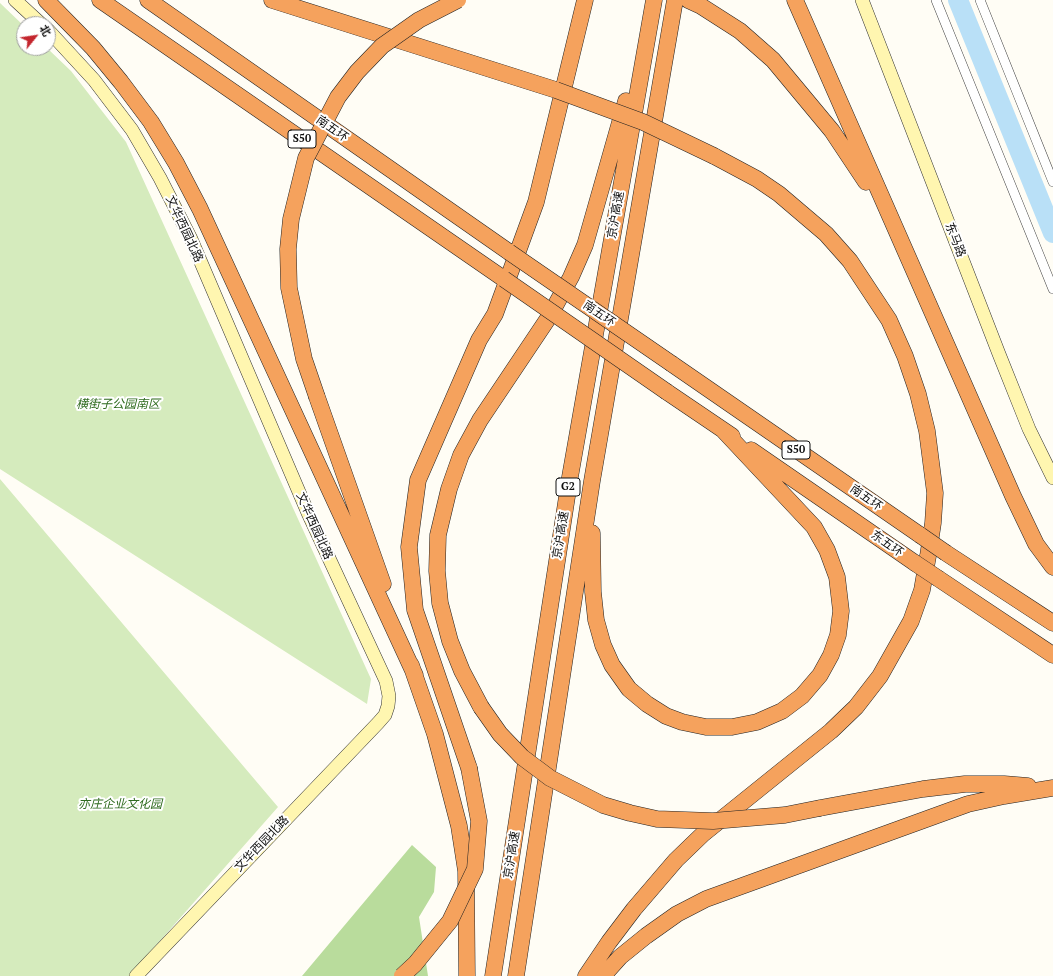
<!DOCTYPE html>
<html>
<head>
<meta charset="utf-8">
<style>
	body { margin:0 }
	#map { position:relative; width:1053px; height:976px; overflow:hidden; background:#fffdf5; font-family:"PT Serif","Noto Sans SC",serif }
	canvas { display:block }
	.north { position:absolute; left:16px; top:16px; width:40px; height:40px; box-sizing:border-box; background:#fff; border:1px solid #a0a0a0; border-radius:50%; rotate:60deg; font-size:11px; font-weight:700; line-height:16px; text-align:center; color:#111 }
	.north::after { content:''; display:block; margin:auto; width:14px; height:18px; background:#c4262e; clip-path:polygon(50% 0,100% 100%,50% 72%,0 100%) }
</style>
</head>
<body>
<div id="map">
<canvas width="1053" height="976"></canvas>
<div class="north">北</div>
</div>
<script>
const c = document.querySelector('canvas').getContext('2d');
c.lineJoin = 'round';
function paint(path, color) { c.fillStyle = color; c.fill(path, 'evenodd'); }
const poly = rows => new Path2D(rows.map(r => 'M' + r).join(''));
function trace(path, color, width, dash) { c.strokeStyle = color; c.lineWidth = width; c.lineCap = dash ? 'butt' : 'round'; c.setLineDash(dash || []); c.stroke(path); }
function label(font, color, halo, rows, align = 'center') {
  c.font = font + ' "PT Serif","Noto Sans SC",serif'; c.lineWidth = 4; c.setLineDash([]); c.textBaseline = 'middle'; c.strokeStyle = halo; c.fillStyle = color; for (const [text, x, y, turn = 0] of rows) {
    c.save(); c.translate(x, y); c.rotate((+turn || 0) * Math.PI / 180); c.textAlign = isNaN(turn) ? turn : align; if (halo) c.strokeText(text, 0, 0); c.fillText(text, 0, 0); c.restore();
  }
}
paint(poly([
	[0,3,24,26,24,48,47,48,71,71,126,142,371,679,367,704,0,469],
	[0,479,278,807,129,976,0,976]
]), '#d5ebbd');
paint(poly([
	[412,845,436,867,434,892,419,917,428,976,302,976]
]), '#b9dc9c');
trace(poly([
	[958,0,1053,233]
]), '#b9e0f7', 20);
const street = poly([
	[936,0,1053,289],
	[980,0,1053,182]
]);
const secondary = poly([
	[15,0,41,24],
	[862,0,999,354,1029,429,1053,478],
	[48,30,94,80,132,130,160,178,191,239,308,513,386,681,389,696,388,706,385,715,378,723,136,976]
]);
const highway = poly([
	[46,0,93,48,121,82,151,122,176,163,200,209,415,675],
	[100,0,504,279],
	[148,0,509,252],
	[272,0,556,90],
	[688,0,701,6,740,31,773,60,832,131,866,182],
	[795,0,1013,496,1036,544,1053,567],
	[672,364,920,535],
	[667,392,732,436],
	[317,397,383,584],
	[751,450,915,563],
	[592,533,593,592,596,620,603,645,612,665,629,689,647,704,666,716,682,722,706,727,732,727,757,722,782,711,802,696,820,675,831,655,838,635,841,611,837,577,827,550,814,527,723,430],
	[946,553,1053,623],
	[939,579,1053,655],
	[411,665,435,734,459,826,466,871,467,976],
	[481,707,462,671,450,641,440,603,437,571,438,535,449,489,461,455,480,420,549,317,571,277,585,245,626,101],
	[469,768,415,610,409,547,418,480,479,340,495,314,536,202,585,0],
	[820,808,923,789,965,784,1004,784,1028,786],
	[493,976,570,477,654,0],
	[516,976,592,481,675,0],
	[586,976,609,942,634,909,676,860,703,834,831,731,856,707,880,676,911,621,922,590,928,556,933,523,935,493,927,431,918,394,905,356,889,320,850,261,826,234,779,194,757,179,714,156],
	[603,976,620,957,646,936,677,914,706,899,968,804,1004,796,1053,788]
]);
trace(street, '#444', 10);
trace(secondary, '#333', 14);
trace(highway, '#222', 17);
trace(street, '#fff', 9);
trace(secondary, '#fff6b0', 13);
trace(highway, '#f5a25d', 16);
const highwayBridge = poly([
	[556,90,643,122,714,156],
	[509,252,672,364],
	[504,279,667,392],
	[317,397,304,359,289,288,288,249,291,219,306,158,338,97,357,72,382,46,419,20,458,0],
	[920,535,946,553],
	[915,563,939,579],
	[481,707,500,734,522,757,550,778,603,805,630,813,657,819,713,821,785,815,820,808],
	[402,976,415,964,450,921,475,869,479,821,469,768]
]);
trace(highwayBridge, '#222', 17, []);
trace(highwayBridge, '#f5a25d', 16);
for (const [x, y, w] of [
	[302,139,28],
	[796,450,28],
	[568,487,24]
]) { const box = new Path2D(); box.roundRect(x - w / 2, y - 9, w, 18, 3); c.fillStyle = '#fff'; c.fill(box); trace(box, '#111', 1); }
label('bold 11px', '#111', null, [
	["S50",302,139],
	["S50",796,450],
	["G2",568,487]
]);
label('12px', '#111', '#fff', [
	["南五环",332,129,35],
	["京沪高速",616,215,-80],
	["文华西园北路",184,229,65],
	["东马路",955,240,69],
	["南五环",599,314,34],
	["南五环",866,498,35],
	["文华西园北路",314,526,66],
	["京沪高速",561,535,-81],
	["东五环",887,544,35],
	["文华西园北路",262,844,-46],
	["京沪高速",512,855,-81]
]);
label('italic 12px', '#2f6b1f', '#fff', [
	["横街子公园南区",118,405],
	["亦庄企业文化园",120,805]
]);
</script>
</body>
</html>
